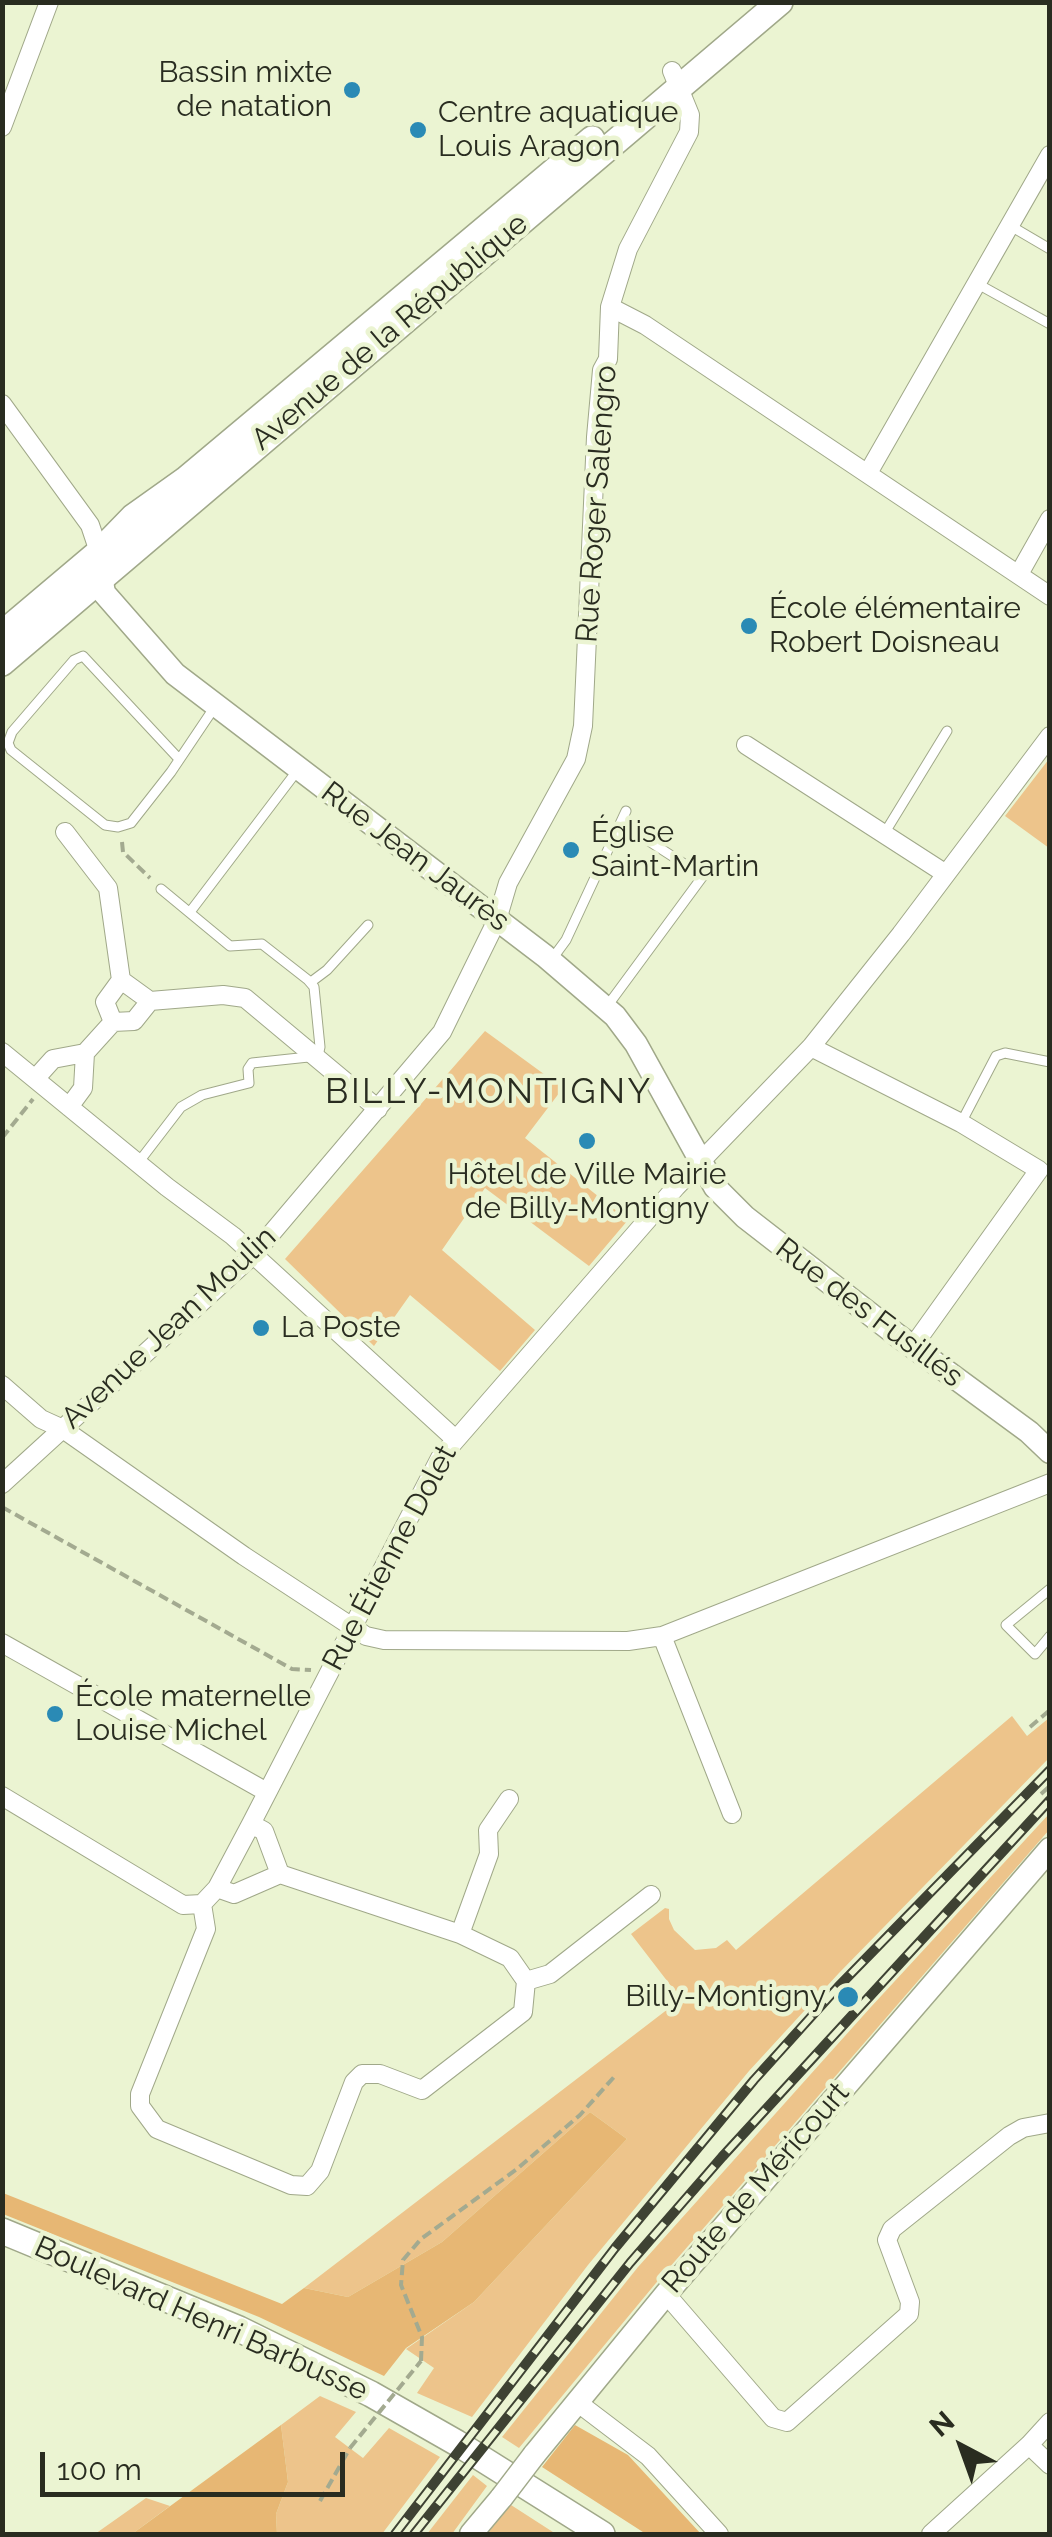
<!DOCTYPE html>
<html>
<head>
<meta charset="utf-8">
<style>
	body { margin:0 }
	#map { position:relative; width:1052px; height:2537px; overflow:hidden; background:#ebf4d2; font-family:Raleway,sans-serif }
	canvas { display:block }
	.frame { position:absolute; inset:0; border:5px solid #292c20; pointer-events:none }
	.north { position:absolute; left:912px; top:2397px; width:100px; height:100px; -webkit-text-stroke:8px #ebf4d2; paint-order:stroke; rotate:319deg; font-size:28px; font-weight:700; line-height:40px; text-align:center; color:#292c20 }
	.north::after { content:''; display:block; margin:auto; width:35px; height:45px; background:#292c20; clip-path:polygon(50% 0,100% 100%,50% 72%,0 100%) }
	.scale { position:absolute; left:40px; top:2452px; width:305px; height:45px; box-sizing:border-box; border:5px solid #292c20; border-top:0; padding-left:12px; font-size:30px; line-height:35px; white-space:nowrap; color:#292c20; -webkit-text-stroke:8px #ebf4d2; paint-order:stroke }
</style>
</head>
<body>
<div id="map">
<canvas width="1052" height="2537"></canvas>
<div class="frame"></div>
<div class="north">N</div>
<div class="scale">100 m</div>
</div>
<script>
const c = document.querySelector('canvas').getContext('2d');
c.lineJoin = 'round';
function paint(path, color) { c.fillStyle = color; c.fill(path, 'evenodd'); }
const poly = rows => new Path2D(rows.map(r => 'M' + r).join(''));
function trace(path, color, width, dash) { c.strokeStyle = color; c.lineWidth = width; c.lineCap = dash ? 'butt' : 'round'; c.setLineDash(dash || []); c.stroke(path); }
function label(font, color, halo, rows, align = 'center') {
  c.font = font + ' Raleway,sans-serif'; c.lineWidth = 9; c.setLineDash([]); c.textBaseline = 'middle'; c.strokeStyle = halo; c.fillStyle = color; for (const [text, x, y, turn = 0] of rows) {
    c.save(); c.translate(x, y); c.rotate((+turn || 0) * Math.PI / 180); c.textAlign = isNaN(turn) ? turn : align; if (halo) c.strokeText(text, 0, 0); c.fillText(text, 0, 0); c.restore();
  }
}
paint(poly([
	[1049,759,1049,848,1005,816],
	[485,1031,563,1088,525,1138,628,1220,589,1266,485,1188,442,1250,535,1330,500,1371,410,1295,374,1346,285,1259],
	[1012,1716,1027,1736,1049,1718,1049,1758,839,1973,749,2071,588,2265,472,2417,417,2393,434,2368,406,2349,474,2302,627,2139,590,2112,442,2242,348,2297,304,2288,681,1999,631,1934,665,1908,669,1909,669,1919,674,1930,695,1950,716,1948,727,1940,736,1950],
	[1049,1814,1049,1830,656,2283,519,2448,502,2437,638,2267,870,2008],
	[320,2396,356,2412,335,2437,363,2458,389,2428,440,2457,382,2534,277,2534,276,2514,288,2482,281,2425],
	[473,2475,487,2486,452,2534,427,2534],
	[146,2498,170,2506,132,2534,95,2534],
	[511,2505,556,2534,487,2534]
]), '#edc48b');
paint(poly([
	[590,2112,627,2139,474,2302,406,2348,384,2376,259,2317,3,2214,3,2193,282,2304,304,2288,348,2297,442,2242],
	[281,2425,288,2482,276,2514,277,2534,132,2534],
	[575,2425,628,2455,701,2534,646,2534,542,2467]
]), '#e7b774');
const service = poly([
	[1009,225,1050,249],
	[976,283,1050,324],
	[124,539,163,510],
	[179,759,83,656,74,660,12,732,8,743,11,750,105,825,118,827,131,823,171,772,216,705],
	[884,834,947,731],
	[190,912,297,771],
	[552,959,566,940,626,811],
	[311,982,327,970,368,925],
	[608,1005,703,876,641,836],
	[961,1123,996,1056,1005,1053,1050,1062],
	[138,1163,181,1107,202,1095,249,1083,248,1069,252,1063,318,1056,320,1047,314,987,308,980,262,944,230,946,161,889],
	[1050,1589,1006,1625,1035,1654,1050,1636]
]);
const minor = poly([
	[2,127,49,2],
	[610,307,645,325,1050,596],
	[2,404,90,525,99,552],
	[868,473,1050,155],
	[1019,574,1050,519],
	[746,745,946,874],
	[65,832,108,888,121,980],
	[113,1022,134,1021,150,1001,223,995,245,998,378,1109],
	[113,1022,105,1002,121,980,150,1001],
	[811,1047,961,1123,1039,1170,913,1346],
	[2,1052,167,1187,233,1236,454,1438],
	[85,1053,113,1022],
	[35,1079,53,1059,85,1053,83,1088,69,1107],
	[2,1385,41,1419,63,1429,244,1556,366,1636,384,1640,628,1641,662,1636,1050,1483],
	[2,1484,254,1254,442,1032,497,920,508,883,576,759,583,726,596,437,602,370,608,359,610,307,628,249,689,132,690,115,672,71],
	[662,1636,732,1814],
	[2,1643,265,1791],
	[2,1796,183,1905,202,1904],
	[280,1874,460,1934,510,1958,526,1981],
	[217,1888,234,1894,280,1874,264,1831,251,1824],
	[460,1934,489,1854,488,1830,509,1799],
	[526,1981,523,2012,422,2090,380,2074,362,2074,354,2082,320,2171,307,2186,291,2185,157,2129,140,2106,140,2094,206,1929,202,1904,217,1888,251,1824,440,1458,676,1187,811,1047,901,934,1050,736],
	[526,1981,550,1974,651,1895],
	[666,2294,773,2418,787,2422,909,2314,910,2302,887,2240,892,2229,1009,2136,1023,2128,1050,2123],
	[577,2402,648,2456,719,2534],
	[1029,2445,1050,2465],
	[931,2534,1029,2445,1050,2422]
]);
const tertiary = poly([
	[99,565,104,593,175,674,545,956,615,1016,636,1044,715,1187,745,1217,897,1335,1029,1432,1050,1452],
	[534,2455,666,2294,1050,1849],
	[471,2534,502,2497]
]);
const secondary = poly([
	[2,634,99,552,133,517,185,480,592,139],
	[2,663,780,2],
	[2,2231,239,2329,371,2394,457,2443,602,2534]
]);
trace(service, '#a0a889', 11);
trace(minor, '#a0a889', 20);
trace(tertiary, '#a0a889', 25);
trace(secondary, '#a0a889', 28);
trace(poly([
	[122,842,123,852,150,878],
	[2,1138,33,1099],
	[2,1507,292,1669,311,1670],
	[1030,1727,1050,1710],
	[1041,1794,1050,1786],
	[421,2361,422,2337,401,2285,403,2260,421,2239,517,2169,580,2115,614,2077],
	[320,2501,350,2448]
]), '#a3aa90', 4, [10, 5]);
trace(service, '#fff', 9);
trace(minor, '#fff', 18);
trace(tertiary, '#fff', 22);
trace(secondary, '#fff', 25);
const rail = poly([
	[395,2534,615,2248,754,2080,838,1987,1050,1770],
	[414,2534,630,2263,722,2157,1050,1800]
]);
trace(rail, '#3e4233', 10);
trace(rail, '#ebf4d2', 6, [19]);
const tertiaryBridge = poly([
	[502,2497,534,2455]
]);
trace(tertiaryBridge, '#a0a889', 25, []);
trace(poly([
	[350,2448,421,2361]
]), '#a3aa90', 4, [10, 5]);
trace(tertiaryBridge, '#fff', 22);
for (const [x, y, r, color] of [
	[352,90,10,"#2a8ab5"],
	[418,130,10,"#2a8ab5"],
	[749,626,10,"#2a8ab5"],
	[571,850,10,"#2a8ab5"],
	[587,1141,10,"#2a8ab5"],
	[261,1328,10,"#2a8ab5"],
	[55,1714,10,"#2a8ab5"],
	[848,1997,12,"#2a8ab5"]
]) { const dot = new Path2D(); dot.arc(x, y, r, 0, 2 * Math.PI); c.fillStyle = color; c.fill(dot); trace(dot, '#ebf4d2', 4); }
label('30px', '#292c20', '#ebf4d2', [
	["Bassin mixte",332,73,"right"],
	["de natation",332,107,"right"],
	["Centre aquatique",438,113],
	["Louis Aragon",438,147],
	["École élémentaire",769,609],
	["Robert Doisneau",769,643],
	["Église",591,833],
	["Saint-Martin",591,867],
	["Hôtel de Ville Mairie",587,1175,"center"],
	["de Billy-Montigny",587,1209,"center"],
	["La Poste",281,1328],
	["École maternelle",75,1697],
	["Louise Michel",75,1731],
	["Billy-Montigny",826,1997,"right"]
], 'left');
label('30px', '#292c20', '#ebf4d2', [
	["Avenue de la République",390,332,-40],
	["Rue Roger Salengro",597,504,-86],
	["Rue Jean Jaurès",415,857,37],
	["Rue des Fusillés",869,1313,37],
	["Avenue Jean Moulin",169,1328,-43],
	["Rue Étienne Dolet",390,1558,-62],
	["Route de Méricourt",756,2188,-49],
	["Boulevard Henri Barbusse",201,2319,24]
]);
c.letterSpacing = '2.5px';
label('35px', '#292c20', '#ebf4d2', [
	["BILLY-MONTIGNY",489,1092]
]);
c.letterSpacing = '0px';
</script>
</body>
</html>
